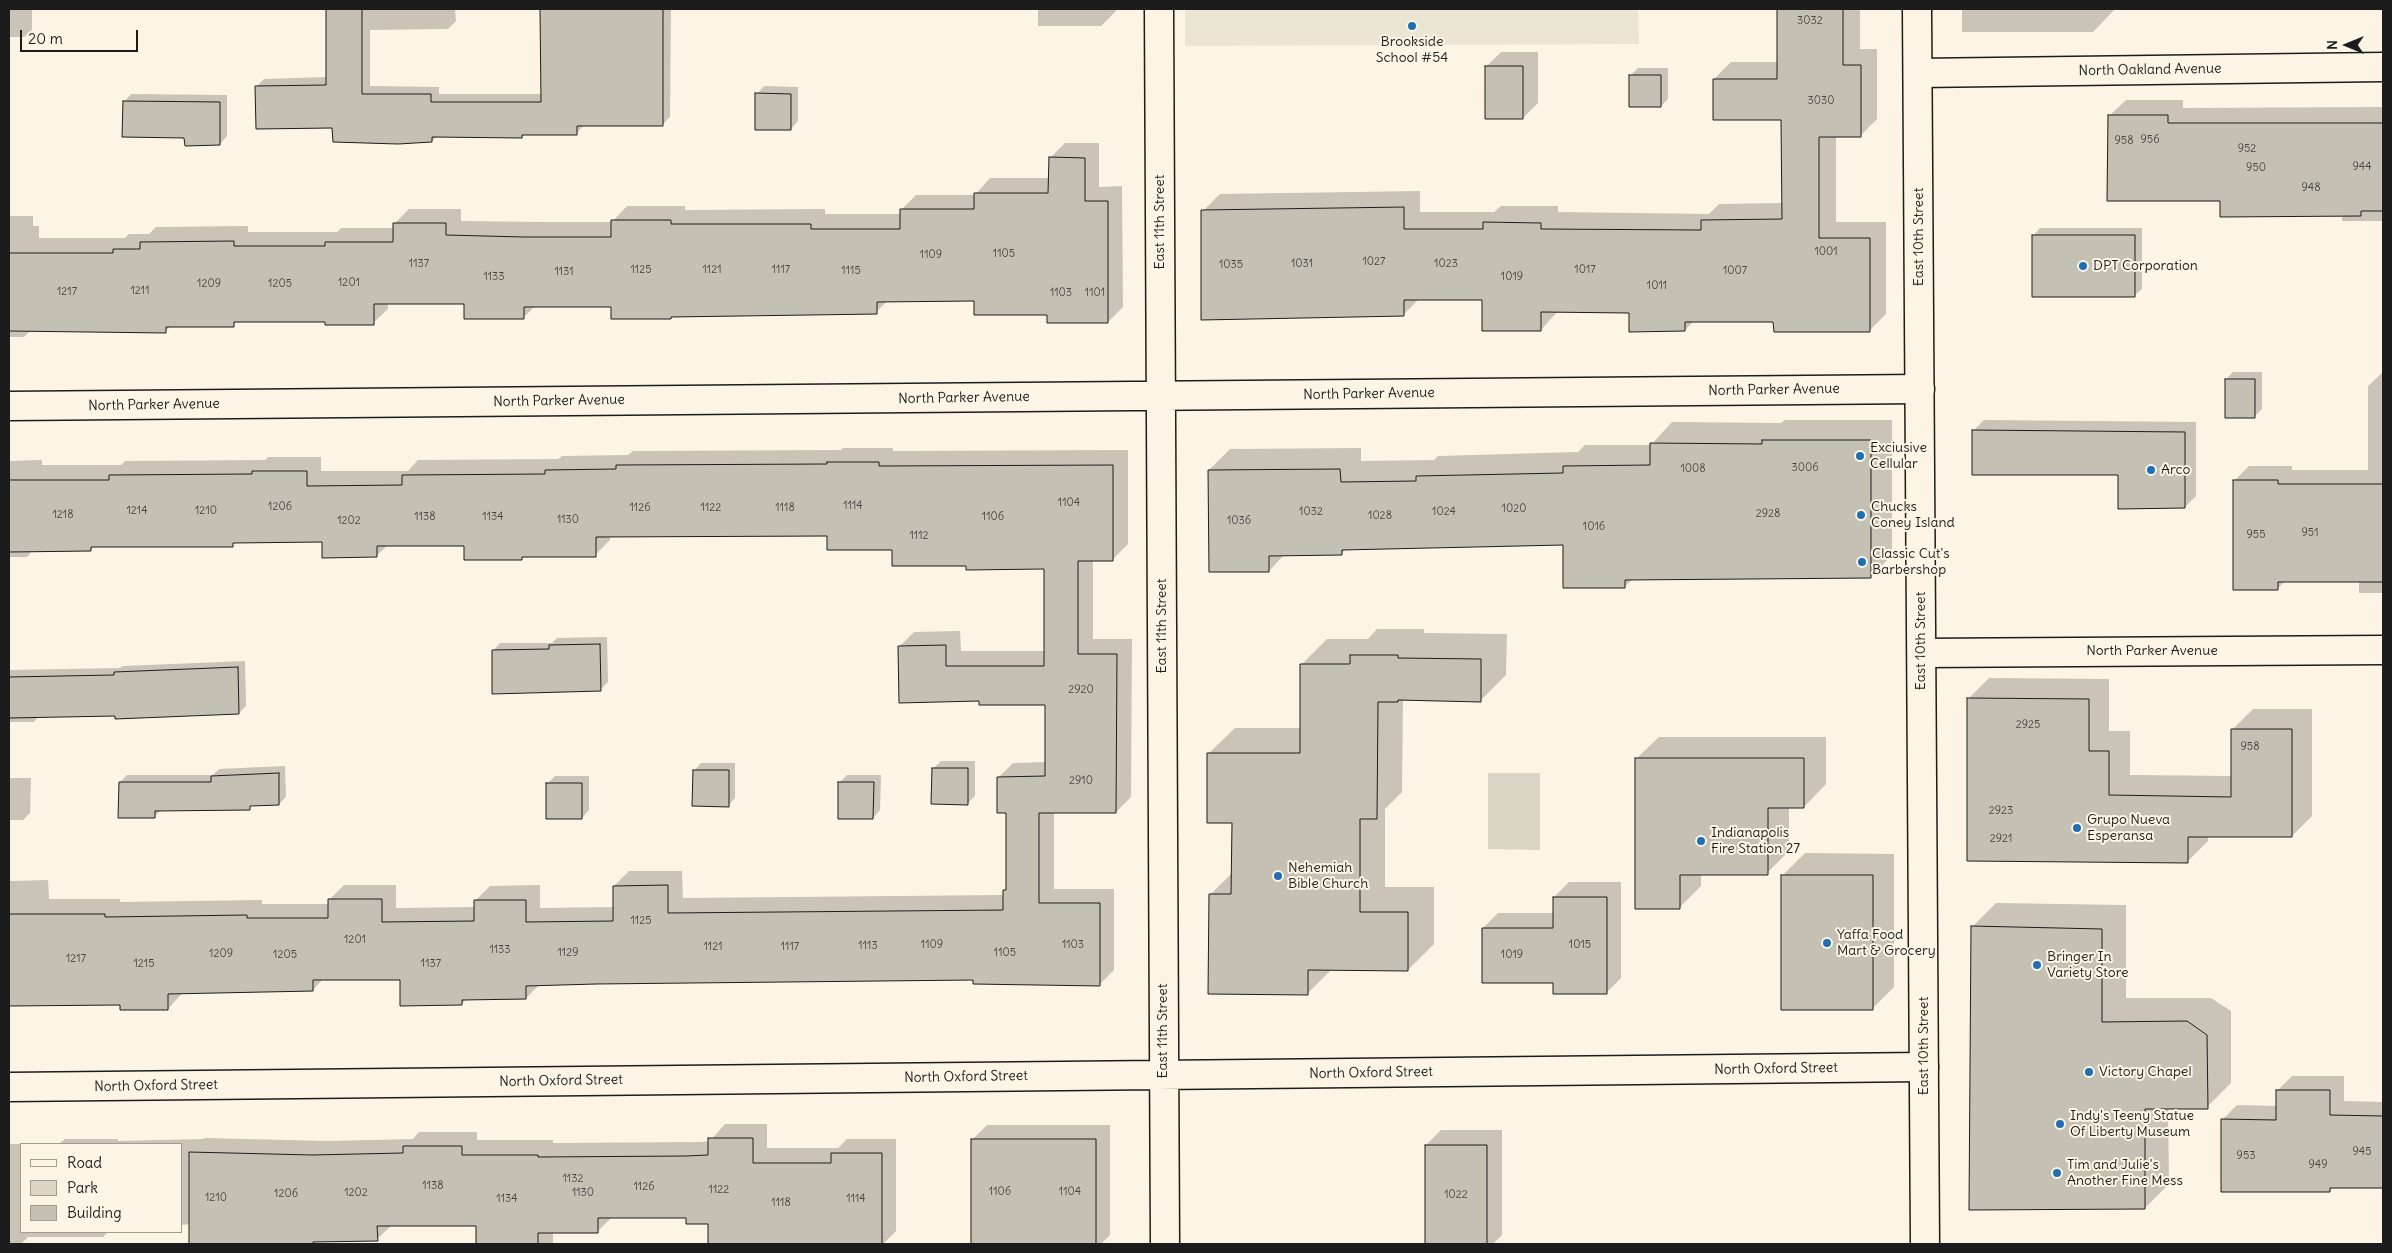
<!DOCTYPE html>
<html>
<head>
<meta charset="utf-8">
<style>
	body { margin:0 }
	#map { position:relative; width:2392px; height:1253px; overflow:hidden; background:#fcf5e5; font-family:Delius,sans-serif }
	canvas { display:block }
	.frame { position:absolute; inset:0; border:10px solid #1c1c1c; pointer-events:none }
	.legend { position:absolute; left:20px; top:1143px; width:162px; height:90px; box-sizing:border-box; background:#fcf5e5; border:1px solid #a29e95; margin:0; padding:6px 9px; list-style:none; font-size:15px; color:#1c1c1c }
	.legend li { display:flex; align-items:center; gap:10px; height:25px }
	.legend b { width:25px; border:1px solid #a29e95 }
	.north { position:absolute; left:2322px; top:20px; width:50px; height:50px; -webkit-text-stroke:4px #fcf5e5; paint-order:stroke; rotate:270deg; font-size:14px; font-weight:700; line-height:20px; text-align:center; color:#1c1c1c }
	.north::after { content:''; display:block; margin:auto; width:18px; height:22px; background:#1c1c1c; clip-path:polygon(50% 0,100% 100%,50% 72%,0 100%) }
	.scale { position:absolute; left:20px; top:30px; width:118px; height:22px; box-sizing:border-box; border:2px solid #1c1c1c; border-top:0; padding-left:6px; font-size:15px; line-height:18px; white-space:nowrap; color:#1c1c1c; -webkit-text-stroke:4px #fcf5e5; paint-order:stroke }
</style>
</head>
<body>
<div id="map">
<canvas width="2392" height="1253"></canvas>
<div class="frame"></div>
<ul class="legend">
<li><b style="height:6px;background:#fcf5e5"></b>Road</li>
<li><b style="height:14px;background:#dbd5c8"></b>Park</li>
<li><b style="height:14px;background:#c4c0b3"></b>Building</li>
</ul>
<div class="north">N</div>
<div class="scale">20 m</div>
</div>
<script>
const c = document.querySelector('canvas').getContext('2d');
c.lineJoin = 'round';
function paint(path, color) { c.fillStyle = color; c.fill(path, 'evenodd'); }
const poly = rows => new Path2D(rows.map(r => 'M' + r).join(''));
function trace(path, color, width, dash) { c.strokeStyle = color; c.lineWidth = width; c.lineCap = dash ? 'butt' : 'round'; c.setLineDash(dash || []); c.stroke(path); }
function label(font, color, halo, rows, align = 'center') {
  c.font = font + ' Delius,sans-serif'; c.lineWidth = 4; c.setLineDash([]); c.textBaseline = 'middle'; c.strokeStyle = halo; c.fillStyle = color; for (const [text, x, y, turn = 0] of rows) {
    c.save(); c.translate(x, y); c.rotate((+turn || 0) * Math.PI / 180); c.textAlign = isNaN(turn) ? turn : align; if (halo) c.strokeText(text, 0, 0); c.fillText(text, 0, 0); c.restore();
  }
}
paint(poly([
	[1185,9,1638,9,1639,44,1185,46]
]), '#ebe5d6');
paint(poly([
	[1488,773,1540,773,1540,850,1488,849]
]), '#dbd5c8');
paint(poly([
	[9,9,32,9,32,30,24,37,9,37],
	[327,9,455,9,456,21,448,29,370,30,370,86,439,87,439,94,542,94,541,9,671,9,670,117,662,125,584,125,576,134,525,134,522,137,437,136,432,141,334,127,256,87,264,79,327,77],
	[1038,9,1116,9,1116,11,1101,26,1038,26],
	[1210,9,1498,9,1210,10],
	[1778,9,1860,9,1860,49,1877,49,1877,119,1860,136,1836,136,1836,222,1886,222,1886,314,1870,330,1775,320,1694,321,1685,330,1630,312,1558,311,1541,330,1483,299,1419,299,1403,315,1203,211,1220,194,1420,191,1420,212,1494,212,1501,206,1558,206,1558,212,1709,214,1719,204,1783,203,1783,119,1714,79,1731,62,1778,62],
	[1962,9,2115,9,2093,32,1962,32],
	[1501,52,1538,52,1538,103,1523,118,1486,67],
	[1638,68,1668,68,1668,99,1661,106,1631,75],
	[764,86,798,87,798,121,791,129,757,94],
	[131,94,227,95,227,136,220,144,186,137,124,102],
	[2126,100,2183,100,2183,108,2383,107,2383,221,2342,221,2342,215,2221,200,2109,116],
	[1065,143,1099,143,1099,187,1122,186,1123,307,1108,322,975,300,888,300,876,312,672,316,671,317,612,305,536,305,524,317,466,303,388,303,388,309,373,323,326,320,238,320,233,325,172,325,166,331,31,330,24,337,9,337,9,216,33,216,33,226,39,226,39,238,125,238,129,234,149,234,156,227,248,226,248,232,337,232,341,228,394,228,394,224,409,209,461,209,461,221,540,222,612,222,627,206,685,206,685,210,825,209,825,214,901,214,901,210,916,195,975,195,990,178,1050,178,1050,158],
	[2040,228,2142,228,2142,289,2134,296,2033,236],
	[2233,372,2262,372,2262,409,2254,417,2226,379],
	[2383,372,2383,593,2359,593,2359,581,2285,581,2277,589,2235,480,2249,466,2292,466,2292,470,2368,470,2368,386],
	[1785,420,1892,420,1892,555,1871,577,1633,579,1624,587,1564,544,1346,549,1341,554,1284,555,1269,571,1209,470,1230,449,1361,448,1361,461,1434,460,1438,456,1578,452,1585,445,1651,445,1672,422,1781,423],
	[1984,420,2196,422,2196,496,2185,507,2119,473,1973,431],
	[843,448,893,448,893,451,1128,450,1128,544,1113,559,1093,559,1093,639,1132,639,1131,797,1116,812,1054,812,1054,889,1114,889,1114,970,1099,985,974,979,540,984,526,998,467,998,462,1004,401,979,323,979,313,990,183,992,168,1009,121,1003,9,1005,9,881,48,880,49,899,120,899,120,902,262,900,262,904,329,904,329,900,344,885,396,885,396,908,476,907,475,901,490,886,540,885,540,908,615,907,614,886,629,871,682,871,683,898,1004,895,1007,888,1007,812,998,778,1013,763,1046,762,1046,704,980,700,899,647,914,632,960,631,961,651,1045,651,1045,568,967,564,828,535,610,536,610,540,595,555,525,555,522,559,465,545,388,545,376,556,323,541,236,542,232,545,94,546,90,550,33,550,27,557,9,557,9,461,42,460,42,465,121,465,125,461,265,460,268,457,321,457,321,471,408,471,418,460,558,459,562,456,628,455,633,451,841,450],
	[1377,629,1424,629,1424,633,1507,634,1506,675,1480,701,1403,699,1402,792,1385,809,1385,887,1434,887,1434,944,1408,970,1332,969,1307,994,1210,895,1233,872,1233,822,1209,753,1235,728,1301,728,1301,665,1327,639,1368,639],
	[607,637,608,682,600,690,493,651,500,643,552,643,557,638],
	[245,661,246,706,239,713,39,716,34,722,9,722,9,670,120,668,123,666],
	[1989,678,2109,679,2109,731,2130,731,2130,775,2232,776,2232,730,2253,709,2312,709,2312,816,2292,836,2208,836,2208,841,2187,862,1968,699],
	[1659,737,1826,737,1826,784,1804,807,1789,807,1789,851,1767,873,1701,873,1701,886,1679,908,1636,759],
	[941,761,975,761,975,796,967,804,933,769],
	[701,763,735,763,735,798,728,806,694,771],
	[285,766,286,797,279,804,253,804,249,808,161,810,154,817,120,782,127,775,213,775,219,769],
	[847,775,881,775,880,810,873,818,839,783],
	[555,776,589,776,589,810,582,818,547,784],
	[9,778,31,778,30,813,23,820,9,820],
	[1805,853,1894,854,1894,987,1872,1009,1783,875],
	[1569,882,1621,882,1621,978,1606,993,1483,928,1498,913,1554,913,1554,897],
	[1996,903,2126,905,2126,998,2211,998,2231,1011,2231,1083,2207,1107,2168,1108,2169,1184,2145,1208,1972,927],
	[2292,1076,2344,1076,2344,1101,2383,1102,2383,1187,2334,1186,2329,1191,2222,1120,2237,1105,2278,1106,2278,1090],
	[725,1124,767,1124,767,1148,838,1148,847,1139,896,1139,896,1231,883,1244,710,1244,710,1223,687,1217,612,1217,598,1231,553,1231,553,1244,477,1244,477,1225,392,1225,377,1239,316,1240,307,1244,190,1244,190,1224,181,1225,181,1144,21,1144,21,1232,108,1232,103,1237,28,1237,22,1243,9,1243,9,1144,59,1144,65,1139,118,1139,118,1141,203,1139,205,1138,328,1141,413,1139,419,1132,477,1132,477,1140,553,1140,553,1143,701,1142,710,1141],
	[987,1125,1110,1125,1110,1235,1101,1244,972,1244,972,1140],
	[1441,1130,1502,1130,1502,1235,1493,1244,1426,1244,1426,1145]
]), '#0003');
const building = poly([
	[326,9,362,9,362,94,431,94,431,102,541,102,540,9,663,9,663,126,577,126,577,135,522,135,522,138,432,137,432,142,398,144,333,142,332,128,256,129,255,86,326,85,326,9],
	[1777,9,1843,9,1843,65,1861,65,1861,137,1819,137,1819,238,1870,238,1870,332,1774,332,1773,322,1685,322,1685,331,1629,332,1629,313,1541,312,1541,331,1482,331,1482,300,1404,300,1404,316,1201,320,1201,210,1404,207,1404,229,1483,229,1483,222,1541,223,1541,229,1701,230,1701,220,1782,219,1781,120,1713,120,1713,79,1777,79,1777,9],
	[1485,66,1523,66,1523,119,1485,119,1485,66],
	[1629,75,1661,75,1661,107,1629,107,1629,75],
	[755,93,791,94,791,130,755,130,755,93],
	[123,101,220,102,220,145,185,146,184,138,122,137,123,101],
	[2108,115,2168,115,2168,123,2383,123,2383,211,2361,211,2361,216,2220,217,2220,201,2107,201,2108,115],
	[1049,157,1085,158,1085,201,1108,201,1108,323,1047,323,1047,315,974,315,974,301,877,302,877,314,671,317,671,319,611,319,611,307,524,307,524,319,464,319,464,304,374,304,374,325,325,325,325,322,234,322,234,327,166,327,166,333,9,331,9,253,113,253,113,249,140,249,140,242,234,241,234,246,325,246,325,242,393,242,393,223,446,223,446,235,524,237,611,237,611,220,671,220,671,224,811,224,811,229,900,229,900,209,974,209,974,193,1048,193,1049,157],
	[2032,235,2135,235,2135,297,2032,297,2032,235],
	[2225,379,2255,379,2255,418,2225,418,2225,379],
	[1972,430,2185,432,2185,508,2118,509,2118,475,1972,475,1972,430],
	[1762,440,1871,440,1871,578,1625,580,1625,588,1563,588,1563,545,1342,550,1342,555,1269,556,1269,572,1209,572,1208,470,1340,469,1341,482,1416,481,1416,476,1563,473,1563,466,1650,465,1650,443,1762,444,1762,440],
	[827,462,879,462,879,466,1113,465,1113,561,1078,561,1078,654,1117,654,1116,813,1039,813,1039,903,1100,903,1100,986,973,984,973,980,596,984,526,986,526,999,462,1000,462,1005,400,1006,400,980,313,980,313,991,168,994,168,1010,120,1010,120,1005,9,1006,9,914,105,914,105,917,247,915,247,918,328,918,328,899,382,899,382,922,474,921,474,900,526,900,526,922,613,921,613,886,668,885,668,913,1003,910,1003,890,1006,890,1006,813,997,813,997,777,1045,776,1045,705,979,705,979,701,899,703,898,646,946,645,946,666,1044,666,1044,569,966,570,966,566,892,566,892,550,827,550,827,536,596,537,596,557,522,557,522,560,464,560,464,546,377,546,377,557,322,558,322,542,233,543,233,547,91,547,91,551,9,552,9,480,109,480,109,475,252,474,252,471,307,471,307,486,402,485,402,475,545,474,545,470,616,469,616,465,827,464,827,462],
	[2233,480,2278,480,2278,484,2383,484,2383,582,2278,582,2278,590,2233,590,2233,480],
	[600,644,601,691,492,694,492,650,549,649,549,645,600,644],
	[1350,655,1398,655,1398,658,1481,659,1481,702,1398,700,1398,702,1378,702,1377,819,1360,819,1360,912,1408,912,1408,971,1308,970,1308,995,1208,994,1209,894,1231,894,1232,823,1207,823,1207,753,1300,753,1300,664,1350,664,1350,655],
	[238,667,239,714,115,719,115,716,9,718,9,677,114,675,114,672,238,667],
	[1967,698,2089,699,2089,751,2109,751,2109,795,2231,797,2231,729,2292,729,2292,837,2188,837,2188,863,1967,861,1967,698],
	[1635,758,1804,758,1804,808,1768,808,1768,875,1680,875,1680,909,1635,909,1635,758],
	[932,768,968,768,968,805,931,804,932,768],
	[693,770,729,770,729,807,692,806,693,770],
	[279,773,279,805,250,806,250,810,155,811,155,818,118,818,119,782,211,782,211,776,279,773],
	[838,782,874,782,873,819,838,819,838,782],
	[546,783,582,783,582,819,546,819,546,783],
	[1781,875,1873,875,1873,1010,1781,1010,1781,875],
	[1553,897,1607,897,1607,994,1553,994,1553,983,1482,983,1482,928,1553,928,1553,897],
	[1971,926,2102,929,2102,1022,2187,1021,2207,1035,2208,1109,2145,1109,2145,1209,1969,1210,1971,926],
	[2276,1090,2330,1090,2330,1115,2383,1116,2383,1188,2330,1188,2330,1192,2221,1192,2221,1119,2276,1120,2276,1090],
	[708,1138,753,1138,753,1163,831,1163,831,1153,882,1153,882,1244,708,1244,708,1224,686,1224,686,1218,598,1218,598,1233,538,1233,538,1244,476,1244,476,1226,377,1226,378,1241,313,1242,313,1244,189,1244,189,1152,312,1155,403,1153,403,1146,462,1146,462,1155,538,1155,538,1157,686,1156,708,1155,708,1138],
	[971,1139,1096,1139,1096,1244,971,1244,971,1139],
	[1425,1145,1487,1145,1487,1244,1425,1244,1425,1145]
]);
paint(building, '#c4c0b3');
trace(building, '#1c1c1c', 1);
const minor = poly([
	[1159,9,1165,1244],
	[1918,73,2383,67],
	[9,406,1920,389],
	[1922,653,2383,650],
	[9,1087,1924,1067]
]);
const major = poly([
	[1917,9,1925,1244]
]);
trace(minor, '#1c1c1c', 31);
trace(major, '#1c1c1c', 31);
trace(minor, '#fcf5e5', 28);
trace(major, '#fcf5e5', 28);
for (const [x, y, r, color] of [
	[1412,26,5,"#1f6fb2"],
	[2083,266,5,"#1f6fb2"],
	[1860,456,5,"#1f6fb2"],
	[2151,470,5,"#1f6fb2"],
	[1861,515,5,"#1f6fb2"],
	[1862,562,5,"#1f6fb2"],
	[2077,828,5,"#1f6fb2"],
	[1701,841,5,"#1f6fb2"],
	[1278,876,5,"#1f6fb2"],
	[1827,943,5,"#1f6fb2"],
	[2037,965,5,"#1f6fb2"],
	[2089,1072,5,"#1f6fb2"],
	[2060,1124,5,"#1f6fb2"],
	[2057,1173,5,"#1f6fb2"]
]) { const dot = new Path2D(); dot.arc(x, y, r, 0, 2 * Math.PI); c.fillStyle = color; c.fill(dot); trace(dot, '#fcf5e5', 2); }
label('11px', '#464542', null, [
	["3032",1810,21],
	["3030",1821,101],
	["956",2150,140],
	["958",2124,141],
	["952",2247,149],
	["944",2362,167],
	["950",2256,168],
	["948",2311,188],
	["1001",1826,252],
	["1105",1004,254],
	["1109",931,255],
	["1027",1374,262],
	["1137",419,264],
	["1031",1302,264],
	["1023",1446,264],
	["1035",1231,265],
	["1125",641,270],
	["1121",712,270],
	["1117",781,270],
	["1017",1585,270],
	["1115",851,271],
	["1007",1735,271],
	["1131",564,272],
	["1133",494,277],
	["1019",1512,277],
	["1201",349,283],
	["1209",209,284],
	["1205",280,284],
	["1011",1657,286],
	["1211",140,291],
	["1217",67,292],
	["1103",1061,293],
	["1101",1095,293],
	["3006",1805,468],
	["1008",1693,469],
	["1104",1069,503],
	["1114",853,506],
	["1206",280,507],
	["1126",640,508],
	["1122",711,508],
	["1118",785,508],
	["1020",1514,509],
	["1214",137,511],
	["1210",206,511],
	["1032",1311,512],
	["1024",1444,512],
	["2928",1768,514],
	["1218",63,515],
	["1028",1380,516],
	["1138",425,517],
	["1134",493,517],
	["1106",993,517],
	["1130",568,520],
	["1202",349,521],
	["1036",1239,521],
	["1016",1594,527],
	["951",2310,533],
	["955",2256,535],
	["1112",919,536],
	["2920",1081,690],
	["2925",2028,725],
	["958",2250,747],
	["2910",1081,781],
	["2923",2001,811],
	["2921",2001,839],
	["1125",641,921],
	["1201",355,940],
	["1109",932,945],
	["1103",1073,945],
	["1015",1580,945],
	["1113",868,946],
	["1121",713,947],
	["1117",790,947],
	["1133",500,950],
	["1129",568,953],
	["1105",1005,953],
	["1209",221,954],
	["1205",285,955],
	["1019",1512,955],
	["1217",76,959],
	["1215",144,964],
	["1137",431,964],
	["945",2362,1152],
	["953",2246,1156],
	["949",2318,1165],
	["1132",573,1179],
	["1138",433,1186],
	["1126",644,1187],
	["1122",719,1190],
	["1106",1000,1192],
	["1104",1070,1192],
	["1202",356,1193],
	["1130",583,1193],
	["1206",286,1194],
	["1022",1456,1195],
	["1210",216,1198],
	["1134",507,1199],
	["1114",856,1199],
	["1118",781,1203]
]);
label('14px', '#1c1c1c', '#fcf5e5', [
	["Brookside",1412,42,"center"],
	["School #54",1412,58,"center"],
	["DPT Corporation",2093,266],
	["Exciusive",1870,448],
	["Cellular",1870,464],
	["Arco",2161,470],
	["Chucks",1871,507],
	["Coney Island",1871,523],
	["Classic Cut's",1872,554],
	["Barbershop",1872,570],
	["Grupo Nueva",2087,820],
	["Esperansa",2087,836],
	["Indianapolis",1711,833],
	["Fire Station 27",1711,849],
	["Nehemiah",1288,868],
	["Bible Church",1288,884],
	["Yaffa Food",1837,935],
	["Mart & Grocery",1837,951],
	["Bringer In",2047,957],
	["Variety Store",2047,973],
	["Victory Chapel",2099,1072],
	["Indy's Teeny Statue",2070,1116],
	["Of Liberty Museum",2070,1132],
	["Tim and Julie's",2067,1165],
	["Another Fine Mess",2067,1181]
], 'left');
label('14px', '#1c1c1c', '#fcf5e5', [
	["North Oakland Avenue",2150,70,-1],
	["East 11th Street",1160,222,-90],
	["East 10th Street",1919,237,-90],
	["North Parker Avenue",1774,390,-1],
	["North Parker Avenue",1369,394,-1],
	["North Parker Avenue",964,398,-1],
	["North Parker Avenue",559,401,-1],
	["North Parker Avenue",154,405,-1],
	["East 11th Street",1162,626,-90],
	["East 10th Street",1921,641,-90],
	["North Parker Avenue",2152,651],
	["East 11th Street",1163,1031,-90],
	["East 10th Street",1924,1046,-90],
	["North Oxford Street",1776,1069,-1],
	["North Oxford Street",1371,1073,-1],
	["North Oxford Street",966,1077,-1],
	["North Oxford Street",561,1081,-1],
	["North Oxford Street",156,1086,-1]
]);
</script>
</body>
</html>
